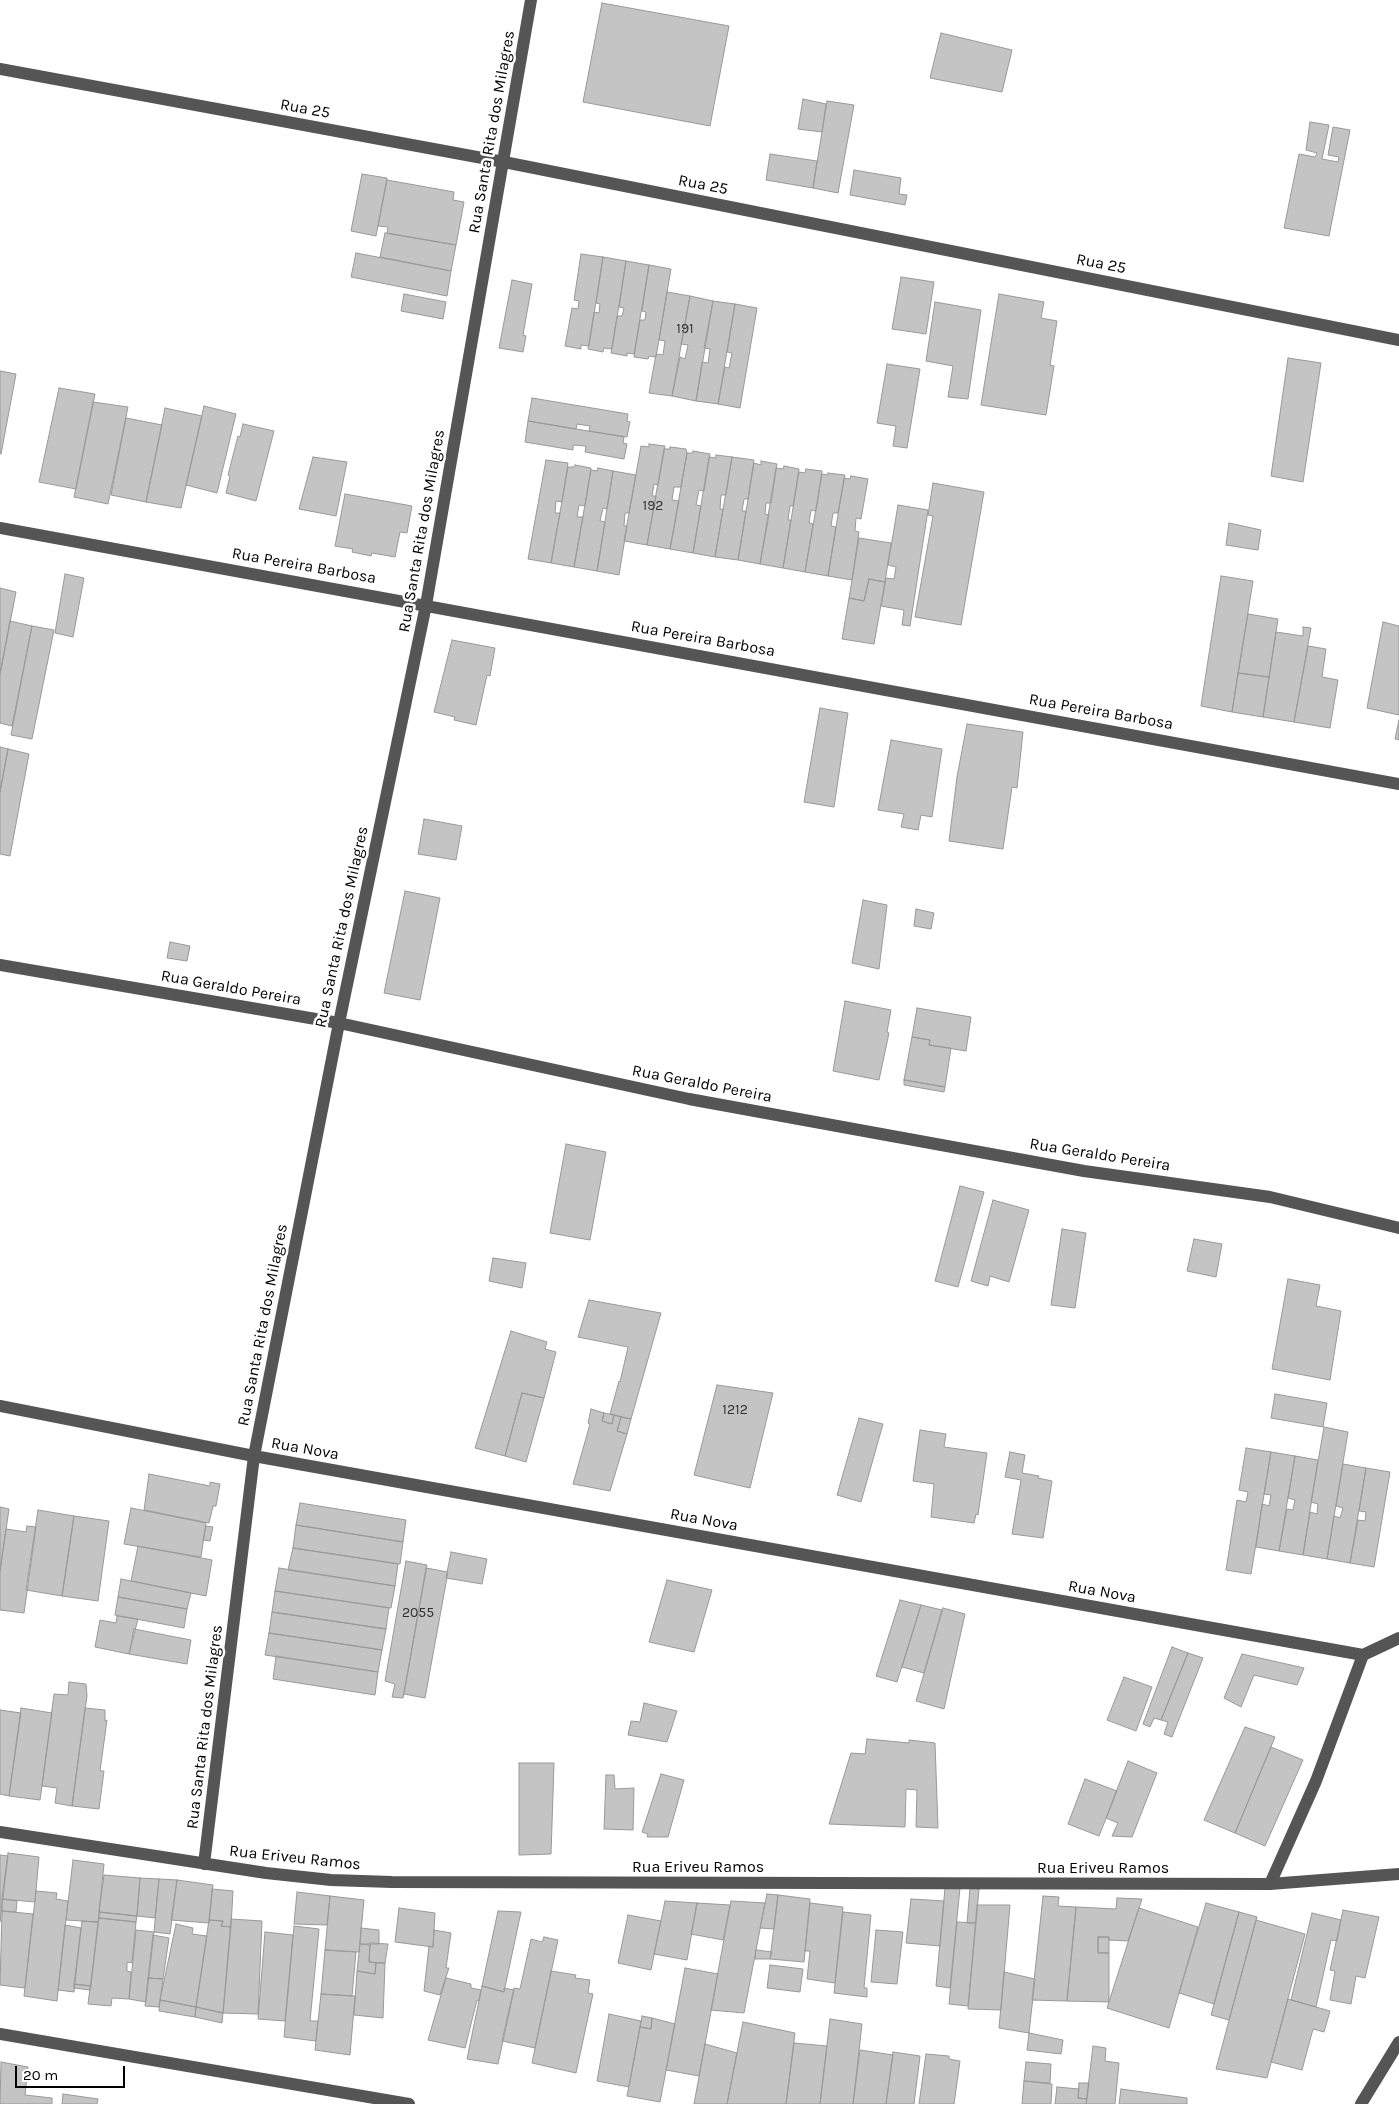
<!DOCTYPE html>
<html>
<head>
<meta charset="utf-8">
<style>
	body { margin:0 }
	#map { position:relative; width:1399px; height:2104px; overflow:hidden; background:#fff; font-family:Karla,sans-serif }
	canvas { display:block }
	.scale { position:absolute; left:15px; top:2066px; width:110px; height:22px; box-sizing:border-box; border:2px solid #000; border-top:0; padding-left:6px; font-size:15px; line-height:18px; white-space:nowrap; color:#000; -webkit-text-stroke:4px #fff; paint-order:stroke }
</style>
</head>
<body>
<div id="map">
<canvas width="1399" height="2104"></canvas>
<div class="scale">20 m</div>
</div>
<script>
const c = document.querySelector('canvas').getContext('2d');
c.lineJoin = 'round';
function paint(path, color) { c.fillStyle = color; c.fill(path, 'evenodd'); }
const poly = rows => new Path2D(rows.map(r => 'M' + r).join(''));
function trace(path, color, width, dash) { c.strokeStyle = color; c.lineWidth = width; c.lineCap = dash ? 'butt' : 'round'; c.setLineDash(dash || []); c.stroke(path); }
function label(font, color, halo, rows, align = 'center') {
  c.font = font + ' Karla,sans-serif'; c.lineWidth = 5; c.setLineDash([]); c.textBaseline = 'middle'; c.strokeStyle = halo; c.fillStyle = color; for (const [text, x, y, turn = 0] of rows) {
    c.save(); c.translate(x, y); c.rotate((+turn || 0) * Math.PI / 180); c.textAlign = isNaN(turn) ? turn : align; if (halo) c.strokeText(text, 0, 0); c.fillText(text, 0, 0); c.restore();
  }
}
const building = poly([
	[602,3,729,26,710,126,583,102,602,3],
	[941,33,1012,50,1002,92,930,78,941,33],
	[803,99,826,104,822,132,798,129,803,99],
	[827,101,854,105,838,193,813,188,827,101],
	[1310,122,1329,125,1322,159,1338,162,1339,157,1328,155,1333,127,1350,130,1329,236,1284,228,1299,154,1315,157,1317,153,1306,150,1310,122],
	[770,154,817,161,813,188,766,180,770,154],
	[854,170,901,178,899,194,907,195,905,205,850,195,854,170],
	[362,174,387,178,376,236,351,231,362,174],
	[387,180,454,192,453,200,464,202,456,245,387,233,388,227,378,226,387,180],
	[385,233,456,245,451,271,380,257,385,233],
	[356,253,451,271,447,296,351,277,356,253],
	[581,254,603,257,589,346,581,345,581,349,565,346,572,308,578,309,579,301,574,300,581,254],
	[603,257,626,261,612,349,604,348,603,352,588,349,594,312,599,313,600,304,596,303,603,257],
	[626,261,649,265,634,354,627,353,627,356,611,353,617,316,622,316,624,308,619,307,626,261],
	[649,265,671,269,656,357,649,356,648,359,634,357,640,320,645,320,646,312,642,311,649,265],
	[901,277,934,282,926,334,892,329,901,277],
	[512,280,532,284,523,335,526,336,523,352,499,348,512,280],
	[667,292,690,296,672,396,649,393,656,354,663,355,665,341,659,340,667,292],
	[404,294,446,302,443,319,401,311,404,294],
	[999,294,1044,302,1041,318,1057,321,1050,365,1054,366,1046,415,981,405,999,294],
	[690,296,713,301,696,401,672,396,680,357,685,359,688,345,681,344,690,296],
	[713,301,735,304,718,404,696,401,702,362,708,363,710,349,704,348,713,301],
	[935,302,981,310,968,399,948,397,953,366,926,361,935,302],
	[735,304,757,308,740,408,718,404,725,367,729,368,732,353,727,352,735,304],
	[1288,358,1321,363,1303,482,1271,476,1288,358],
	[887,364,920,369,907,448,893,446,896,426,877,423,887,364],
	[0,371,16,374,1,454,0,454,0,371],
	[59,388,95,394,76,489,39,482,59,388],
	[532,398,628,414,627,421,630,422,627,437,589,431,590,426,577,424,576,429,528,421,532,398],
	[93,402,128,407,108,504,74,497,93,402],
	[204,406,236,414,217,493,186,485,204,406],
	[165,408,202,416,181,508,146,502,165,408],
	[126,418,162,425,146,502,111,495,126,418],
	[528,421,624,437,623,443,627,444,624,459,585,452,586,446,573,445,573,450,525,442,528,421],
	[243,424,274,431,256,501,226,493,230,476,228,475,238,436,240,437,243,424],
	[649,444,665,446,658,485,654,484,652,496,656,496,647,545,624,541,641,446,649,447,649,444],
	[670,447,686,449,687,453,681,487,674,487,672,500,679,501,670,549,647,545,664,449,670,449,670,447],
	[693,451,710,454,704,491,699,490,696,505,701,506,693,553,670,549,687,453,693,453,693,451],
	[716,455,732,457,726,495,721,495,720,509,723,509,715,557,693,553,709,457,716,458,716,455],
	[313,457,347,462,336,516,299,509,313,457],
	[732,457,754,460,748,499,744,499,742,511,746,511,738,560,715,557,732,457],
	[546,460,568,463,562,502,556,501,555,513,560,513,551,563,528,559,546,460],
	[761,461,777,464,771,503,766,503,765,514,769,515,760,564,738,560,754,463,761,465,761,461],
	[575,465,591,468,585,506,579,505,577,517,583,517,574,567,551,563,568,467,574,467,575,465],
	[784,466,799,469,793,506,790,506,788,520,791,520,783,568,760,564,776,468,783,469,784,466],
	[598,468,613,471,607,509,603,508,600,521,605,522,597,571,574,567,591,470,597,471,598,468],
	[806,469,822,471,816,511,811,510,809,523,813,524,805,572,783,568,799,472,805,473,806,469],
	[613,471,636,475,629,513,625,513,624,526,627,526,619,575,597,571,613,471],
	[828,473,845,475,838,513,833,513,831,526,836,527,828,576,805,572,822,474,828,475,828,473],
	[851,476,868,479,861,519,856,518,855,531,859,532,852,580,828,576,844,478,850,479,851,476],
	[933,483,984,492,961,625,915,617,933,516,928,515,933,483],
	[345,494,412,506,407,533,400,532,395,557,372,553,371,556,352,552,353,549,335,546,345,494],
	[898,505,928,510,910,626,902,625,904,610,881,606,886,578,894,579,896,567,888,565,898,505],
	[1229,523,1261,530,1258,550,1226,545,1229,523],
	[859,538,891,543,885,582,869,579,864,601,849,598,859,538],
	[65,574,84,578,73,637,55,633,65,574],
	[1221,576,1253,581,1232,712,1201,706,1221,576],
	[869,579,885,582,874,644,842,639,849,598,864,601,869,579],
	[0,588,16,592,0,674,0,588],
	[1248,614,1278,619,1269,677,1238,673,1248,614],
	[10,621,32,626,12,726,0,723,0,674,10,621],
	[1383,622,1399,626,1399,715,1367,708,1383,622],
	[32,626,54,630,32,739,11,735,32,626],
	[1303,627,1311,628,1294,722,1263,717,1276,632,1303,636,1303,627],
	[452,640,495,648,490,676,487,675,476,725,454,720,455,717,434,712,452,640],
	[1308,646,1326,649,1322,677,1338,680,1330,728,1294,722,1308,646],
	[1238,673,1269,677,1263,717,1232,712,1238,673],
	[820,708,848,713,834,807,804,802,820,708],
	[1399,720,1399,740,1395,739,1399,720],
	[967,724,1023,732,1017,788,1012,787,1003,849,949,841,957,777,967,724],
	[891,740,942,749,932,817,921,815,918,830,901,827,904,814,878,810,891,740],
	[0,747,8,749,0,792,0,747],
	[8,749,29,754,10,856,0,854,0,792,8,749],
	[424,819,462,826,456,860,418,854,424,819],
	[405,891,440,898,420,1000,384,993,405,891],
	[863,900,887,905,879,969,852,963,863,900],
	[916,909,934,913,931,929,914,926,916,909],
	[170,942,190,946,187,961,167,958,170,942],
	[845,1001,891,1010,887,1032,889,1033,879,1080,833,1071,845,1001],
	[917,1008,971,1017,966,1051,929,1045,930,1040,912,1037,917,1008],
	[912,1037,930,1040,929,1045,951,1048,945,1087,904,1080,912,1037],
	[904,1080,945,1087,944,1092,904,1085,904,1080],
	[566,1144,606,1152,590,1240,550,1233,566,1144],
	[960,1186,984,1192,958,1287,935,1281,960,1186],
	[993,1200,1029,1210,1009,1282,990,1276,988,1286,971,1281,993,1200],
	[1062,1229,1086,1233,1075,1308,1051,1305,1062,1229],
	[1194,1239,1222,1244,1216,1277,1187,1271,1194,1239],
	[493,1258,526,1263,522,1288,489,1281,493,1258],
	[1288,1279,1320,1285,1316,1306,1341,1311,1330,1380,1272,1369,1288,1279],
	[589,1300,661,1313,631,1419,610,1414,619,1381,620,1382,628,1347,578,1337,589,1300],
	[511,1331,547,1342,545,1349,556,1352,544,1398,522,1393,505,1456,475,1448,511,1331],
	[717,1385,773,1393,750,1488,694,1475,717,1385],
	[522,1393,544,1398,526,1462,505,1456,522,1393],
	[1275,1394,1327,1403,1323,1427,1271,1418,1275,1394],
	[591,1409,604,1413,602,1421,608,1423,612,1424,614,1415,621,1417,617,1431,627,1434,610,1491,573,1484,590,1424,588,1423,591,1409],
	[604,1413,614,1415,612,1424,602,1421,604,1413],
	[621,1417,631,1419,627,1434,617,1431,621,1417],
	[859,1418,883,1424,861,1502,837,1495,859,1418],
	[1324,1427,1348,1432,1327,1559,1303,1555,1310,1512,1317,1514,1318,1504,1311,1502,1324,1427],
	[920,1430,946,1434,944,1447,987,1453,978,1515,976,1514,974,1523,931,1517,934,1484,913,1481,920,1430],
	[1246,1448,1271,1452,1251,1574,1226,1570,1237,1500,1246,1502,1248,1492,1239,1490,1246,1448],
	[1010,1452,1025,1455,1022,1473,1039,1476,1038,1478,1052,1481,1043,1538,1012,1534,1021,1480,1005,1477,1010,1452],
	[1271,1452,1295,1456,1279,1551,1256,1547,1262,1504,1269,1506,1271,1495,1264,1494,1271,1452],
	[1295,1456,1318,1460,1303,1555,1279,1551,1287,1509,1293,1510,1295,1500,1288,1498,1295,1456],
	[1343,1464,1366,1468,1350,1563,1327,1559,1334,1516,1340,1518,1343,1508,1336,1506,1343,1464],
	[1366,1468,1390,1472,1374,1567,1350,1563,1358,1520,1365,1521,1366,1512,1359,1511,1366,1468],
	[149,1474,210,1486,210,1482,220,1484,216,1506,213,1506,209,1523,144,1510,149,1474],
	[300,1503,406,1520,403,1542,296,1525,300,1503],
	[0,1507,9,1509,0,1571,0,1507],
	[131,1508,206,1523,201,1557,124,1544,131,1508],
	[38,1510,74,1516,62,1596,26,1590,38,1510],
	[74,1516,109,1521,98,1601,62,1596,74,1516],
	[296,1525,403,1542,400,1564,293,1548,296,1525],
	[27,1526,36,1527,24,1613,0,1610,0,1571,6,1529,26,1532,27,1526],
	[206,1526,213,1527,210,1541,203,1540,206,1526],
	[138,1546,212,1560,206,1596,131,1581,138,1546],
	[293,1548,398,1564,395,1586,288,1570,293,1548],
	[451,1552,487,1559,482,1584,446,1578,451,1552],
	[406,1561,427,1565,403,1698,392,1697,395,1684,385,1681,406,1561],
	[279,1568,395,1586,391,1608,275,1591,279,1568],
	[426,1568,448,1572,425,1698,404,1694,426,1568],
	[121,1579,191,1593,187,1609,118,1597,121,1579],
	[667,1580,712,1590,694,1652,649,1642,667,1580],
	[275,1591,389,1608,386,1629,272,1612,275,1591],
	[118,1597,187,1609,184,1628,115,1615,118,1597],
	[900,1600,921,1605,897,1682,876,1676,900,1600],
	[921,1605,942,1610,924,1673,902,1667,921,1605],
	[943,1608,965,1614,944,1709,916,1701,943,1608],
	[272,1612,386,1629,382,1650,269,1633,272,1612],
	[117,1616,138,1619,129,1654,95,1647,100,1620,116,1623,117,1616],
	[134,1629,191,1640,187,1664,129,1654,134,1629],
	[269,1633,382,1650,378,1672,265,1655,269,1633],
	[1172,1647,1188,1653,1161,1720,1154,1718,1150,1727,1143,1724,1172,1647],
	[1188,1653,1203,1658,1172,1737,1164,1734,1168,1722,1161,1720,1188,1653],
	[1242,1654,1304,1668,1297,1685,1254,1675,1241,1707,1224,1698,1242,1654],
	[276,1656,378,1672,375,1695,273,1679,276,1656],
	[1124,1677,1152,1687,1136,1731,1107,1720,1124,1677],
	[69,1682,86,1684,87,1696,72,1806,55,1803,57,1788,42,1786,54,1694,68,1695,69,1682],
	[644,1703,677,1711,667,1742,628,1735,631,1721,640,1722,644,1703],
	[21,1708,52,1713,40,1800,9,1796,21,1708],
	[85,1708,105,1710,105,1721,107,1720,100,1771,104,1771,99,1809,72,1806,85,1708],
	[0,1710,21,1713,9,1796,0,1794,0,1710],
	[1245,1727,1275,1737,1235,1833,1204,1820,1245,1727],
	[867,1739,909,1743,909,1740,935,1743,938,1828,916,1827,917,1790,906,1789,905,1827,829,1824,851,1753,865,1754,867,1739],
	[1271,1747,1303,1760,1265,1846,1235,1833,1271,1747],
	[1128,1761,1157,1773,1132,1837,1112,1836,1118,1823,1106,1818,1128,1761],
	[519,1763,554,1763,551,1854,519,1855,519,1763],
	[661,1774,684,1780,668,1837,647,1837,648,1834,642,1832,661,1774],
	[606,1775,614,1775,615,1789,634,1788,633,1830,604,1829,606,1775],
	[1085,1779,1117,1791,1099,1836,1068,1824,1085,1779],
	[8,1853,39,1857,35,1902,2,1899,8,1853],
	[0,1855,8,1856,0,1922,0,1855],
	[73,1860,104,1864,98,1922,66,1920,73,1860],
	[104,1875,140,1878,137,1916,99,1912,104,1875],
	[140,1878,159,1879,155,1918,137,1916,140,1878],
	[159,1879,177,1880,170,1934,154,1932,159,1879],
	[177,1880,213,1885,209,1923,171,1920,177,1880],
	[945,1888,960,1888,950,1988,936,1986,945,1888],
	[970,1888,979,1889,976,1923,967,1923,970,1888],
	[212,1889,233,1891,231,1927,221,1926,223,1921,209,1920,212,1889],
	[36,1891,57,1893,56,1899,68,1901,57,2001,24,1996,36,1891],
	[297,1892,330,1896,327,1925,294,1924,297,1892],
	[767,1894,778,1895,774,1929,760,1928,767,1894],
	[778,1895,810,1899,804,1962,770,1959,778,1895],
	[330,1896,364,1900,359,1952,325,1950,330,1896],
	[1043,1896,1059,1897,1058,1906,1076,1907,1067,2001,1032,2000,1043,1896],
	[1117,1898,1142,1899,1128,1941,1109,1940,1109,1937,1098,1937,1098,1953,1109,1953,1109,2002,1067,2001,1076,1907,1116,1909,1117,1898],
	[2,1899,17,1901,16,1912,2,1911,2,1899],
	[911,1899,944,1901,940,1946,906,1943,911,1899],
	[665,1901,697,1903,687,1960,654,1954,665,1901],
	[731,1901,765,1903,744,2013,711,2010,731,1901],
	[697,1903,730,1905,723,1940,691,1934,697,1903],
	[810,1903,843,1907,835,1983,807,1979,810,1951,805,1951,810,1903],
	[1206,1903,1239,1912,1214,2004,1179,1993,1206,1903],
	[977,1905,1010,1905,1001,2010,968,2009,977,1905],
	[399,1908,435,1913,433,1947,395,1942,399,1908],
	[1139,1908,1198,1927,1169,2028,1107,2008,1139,1908],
	[1343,1910,1379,1917,1365,1978,1356,1976,1351,2004,1330,2000,1335,1971,1330,1970,1343,1910],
	[2,1911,33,1914,25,1988,0,1985,2,1911],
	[498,1911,521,1912,504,1992,482,1986,498,1911],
	[99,1912,137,1916,136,1922,99,1918,99,1912],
	[843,1912,871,1915,864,1988,867,1988,867,1997,834,1993,843,1912],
	[1239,1912,1257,1917,1229,2020,1211,2015,1239,1912],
	[1312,1913,1341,1920,1337,1941,1331,1940,1316,2007,1291,2000,1312,1913],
	[628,1915,661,1921,651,1970,618,1963,628,1915],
	[99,1918,136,1922,132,1963,127,1962,127,1971,131,1972,129,1999,112,1998,111,2006,88,2004,99,1918],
	[231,1919,262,1921,258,2014,223,2013,231,1919],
	[209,1920,223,1921,221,1926,231,1927,223,2013,196,2007,209,1920],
	[1256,1920,1305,1934,1267,2078,1216,2069,1256,1920],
	[82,1921,98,1922,91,1986,74,1984,82,1921],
	[957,1922,976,1923,968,2006,949,2004,957,1922],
	[176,1924,193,1928,192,1934,207,1936,196,2007,160,2000,176,1924],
	[65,1925,81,1928,74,1992,58,1990,65,1925],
	[294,1926,319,1929,310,2021,318,2021,316,2041,284,2037,294,1926],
	[361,1928,379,1930,379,1944,360,1944,361,1928],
	[136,1930,154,1932,146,2002,129,1999,136,1930],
	[434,1930,451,1933,446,1968,449,1968,440,1995,424,1991,429,1946,433,1947,434,1930],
	[876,1930,903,1932,897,1984,871,1982,876,1930],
	[265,1932,293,1935,285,2021,258,2019,265,1932],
	[153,1935,169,1938,163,1979,148,1978,153,1935],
	[544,1937,558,1940,535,2048,502,2041,514,1988,520,1989,531,1939,542,1942,544,1937],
	[1098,1937,1109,1937,1109,1953,1098,1953,1098,1937],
	[370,1943,388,1944,385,1963,369,1962,370,1943],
	[360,1944,370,1945,369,1962,376,1963,375,1974,357,1971,360,1944],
	[325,1950,356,1952,352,1996,321,1994,325,1950],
	[756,1950,772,1952,770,1959,755,1959,756,1950],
	[376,1963,385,1963,383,2018,354,2015,357,1971,375,1974,376,1963],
	[770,1965,803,1969,800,1992,767,1988,770,1965],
	[685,1968,718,1974,699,2076,666,2070,685,1968],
	[551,1971,576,1975,575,1978,590,1980,588,1993,593,1994,576,2073,532,2063,551,1971],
	[1004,1972,1035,1979,1029,2033,999,2028,1004,1972],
	[148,1978,163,1979,159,2007,145,2006,148,1978],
	[446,1978,471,1984,471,1988,481,1990,479,2001,477,2000,465,2048,428,2040,446,1978],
	[74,1984,91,1986,90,1990,74,1988,74,1984],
	[482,1986,504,1992,504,1988,514,1990,498,2064,467,2059,482,1986],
	[321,1994,355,1996,350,2055,315,2050,321,1994],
	[1288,1999,1330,2011,1324,2032,1313,2029,1302,2070,1271,2062,1288,1999],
	[160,2000,196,2007,195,2017,159,2011,160,2000],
	[196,2007,223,2013,222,2023,195,2017,196,2007],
	[609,2014,641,2021,629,2087,597,2081,609,2014],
	[642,2016,652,2018,651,2029,640,2027,642,2016],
	[652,2018,675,2024,660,2102,627,2096,640,2027,651,2029,652,2018],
	[830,2019,862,2024,853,2104,820,2104,830,2019],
	[743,2022,795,2033,786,2104,727,2104,743,2022],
	[1029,2033,1063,2040,1061,2054,1027,2050,1029,2033],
	[794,2043,827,2046,820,2104,786,2104,794,2043],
	[705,2044,737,2053,727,2104,694,2104,705,2044],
	[1093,2046,1106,2048,1105,2061,1119,2063,1115,2104,1086,2104,1093,2046],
	[860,2050,893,2055,886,2104,853,2104,860,2050],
	[893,2052,920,2056,914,2104,886,2104,893,2052],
	[926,2054,949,2056,949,2059,960,2061,954,2104,919,2104,926,2054],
	[1,2062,28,2067,25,2095,52,2098,52,2104,0,2104,1,2062],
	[1026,2062,1051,2064,1050,2083,1024,2081,1026,2062],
	[1024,2081,1052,2084,1051,2104,1022,2104,1024,2081],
	[1079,2083,1089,2083,1087,2099,1078,2098,1079,2083],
	[1057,2087,1079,2089,1078,2098,1087,2099,1086,2104,1055,2104,1057,2087],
	[1121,2089,1187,2098,1187,2104,1119,2104,1121,2089],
	[63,2094,98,2099,97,2104,62,2104,63,2094]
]);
paint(building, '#c4c4c4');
trace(building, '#999', 1);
trace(poly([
	[0,69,504,162,1399,340],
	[0,528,1399,784],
	[0,965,339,1023,689,1099,1084,1171,1270,1197,1399,1228],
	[0,1406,254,1456,1363,1655,1399,1638],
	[0,1832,266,1873,331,1880,392,1882,1270,1884,1399,1874],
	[204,1864,254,1456,339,1023,426,605,531,0],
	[1270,1884,1316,1781,1363,1655],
	[0,2034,409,2104],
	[1361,2104,1399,2042]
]), '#555', 12);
label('14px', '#313131', null, [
	["191",685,329],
	["192",653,506],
	["1212",735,1410],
	["2055",418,1613]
]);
label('16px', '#000', '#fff', [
	["Rua 25",305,109,10],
	["Rua Santa Rita dos Milagres",492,132,-80],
	["Rua 25",703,185,11],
	["Rua 25",1101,264,11],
	["Rua Santa Rita dos Milagres",422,531,-80],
	["Rua Pereira Barbosa",304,566,10],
	["Rua Pereira Barbosa",703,639,10],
	["Rua Pereira Barbosa",1101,712,10],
	["Rua Santa Rita dos Milagres",342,927,-78],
	["Rua Geraldo Pereira",231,988,10],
	["Rua Geraldo Pereira",702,1084,11],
	["Rua Geraldo Pereira",1100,1155,9],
	["Rua Santa Rita dos Milagres",263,1325,-79],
	["Rua Nova",305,1449,10],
	["Rua Nova",704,1520,10],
	["Rua Nova",1102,1592,10],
	["Rua Santa Rita dos Milagres",205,1727,-83],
	["Rua Eriveu Ramos",295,1858,6],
	["Rua Eriveu Ramos",698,1867],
	["Rua Eriveu Ramos",1103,1868]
]);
</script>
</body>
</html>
